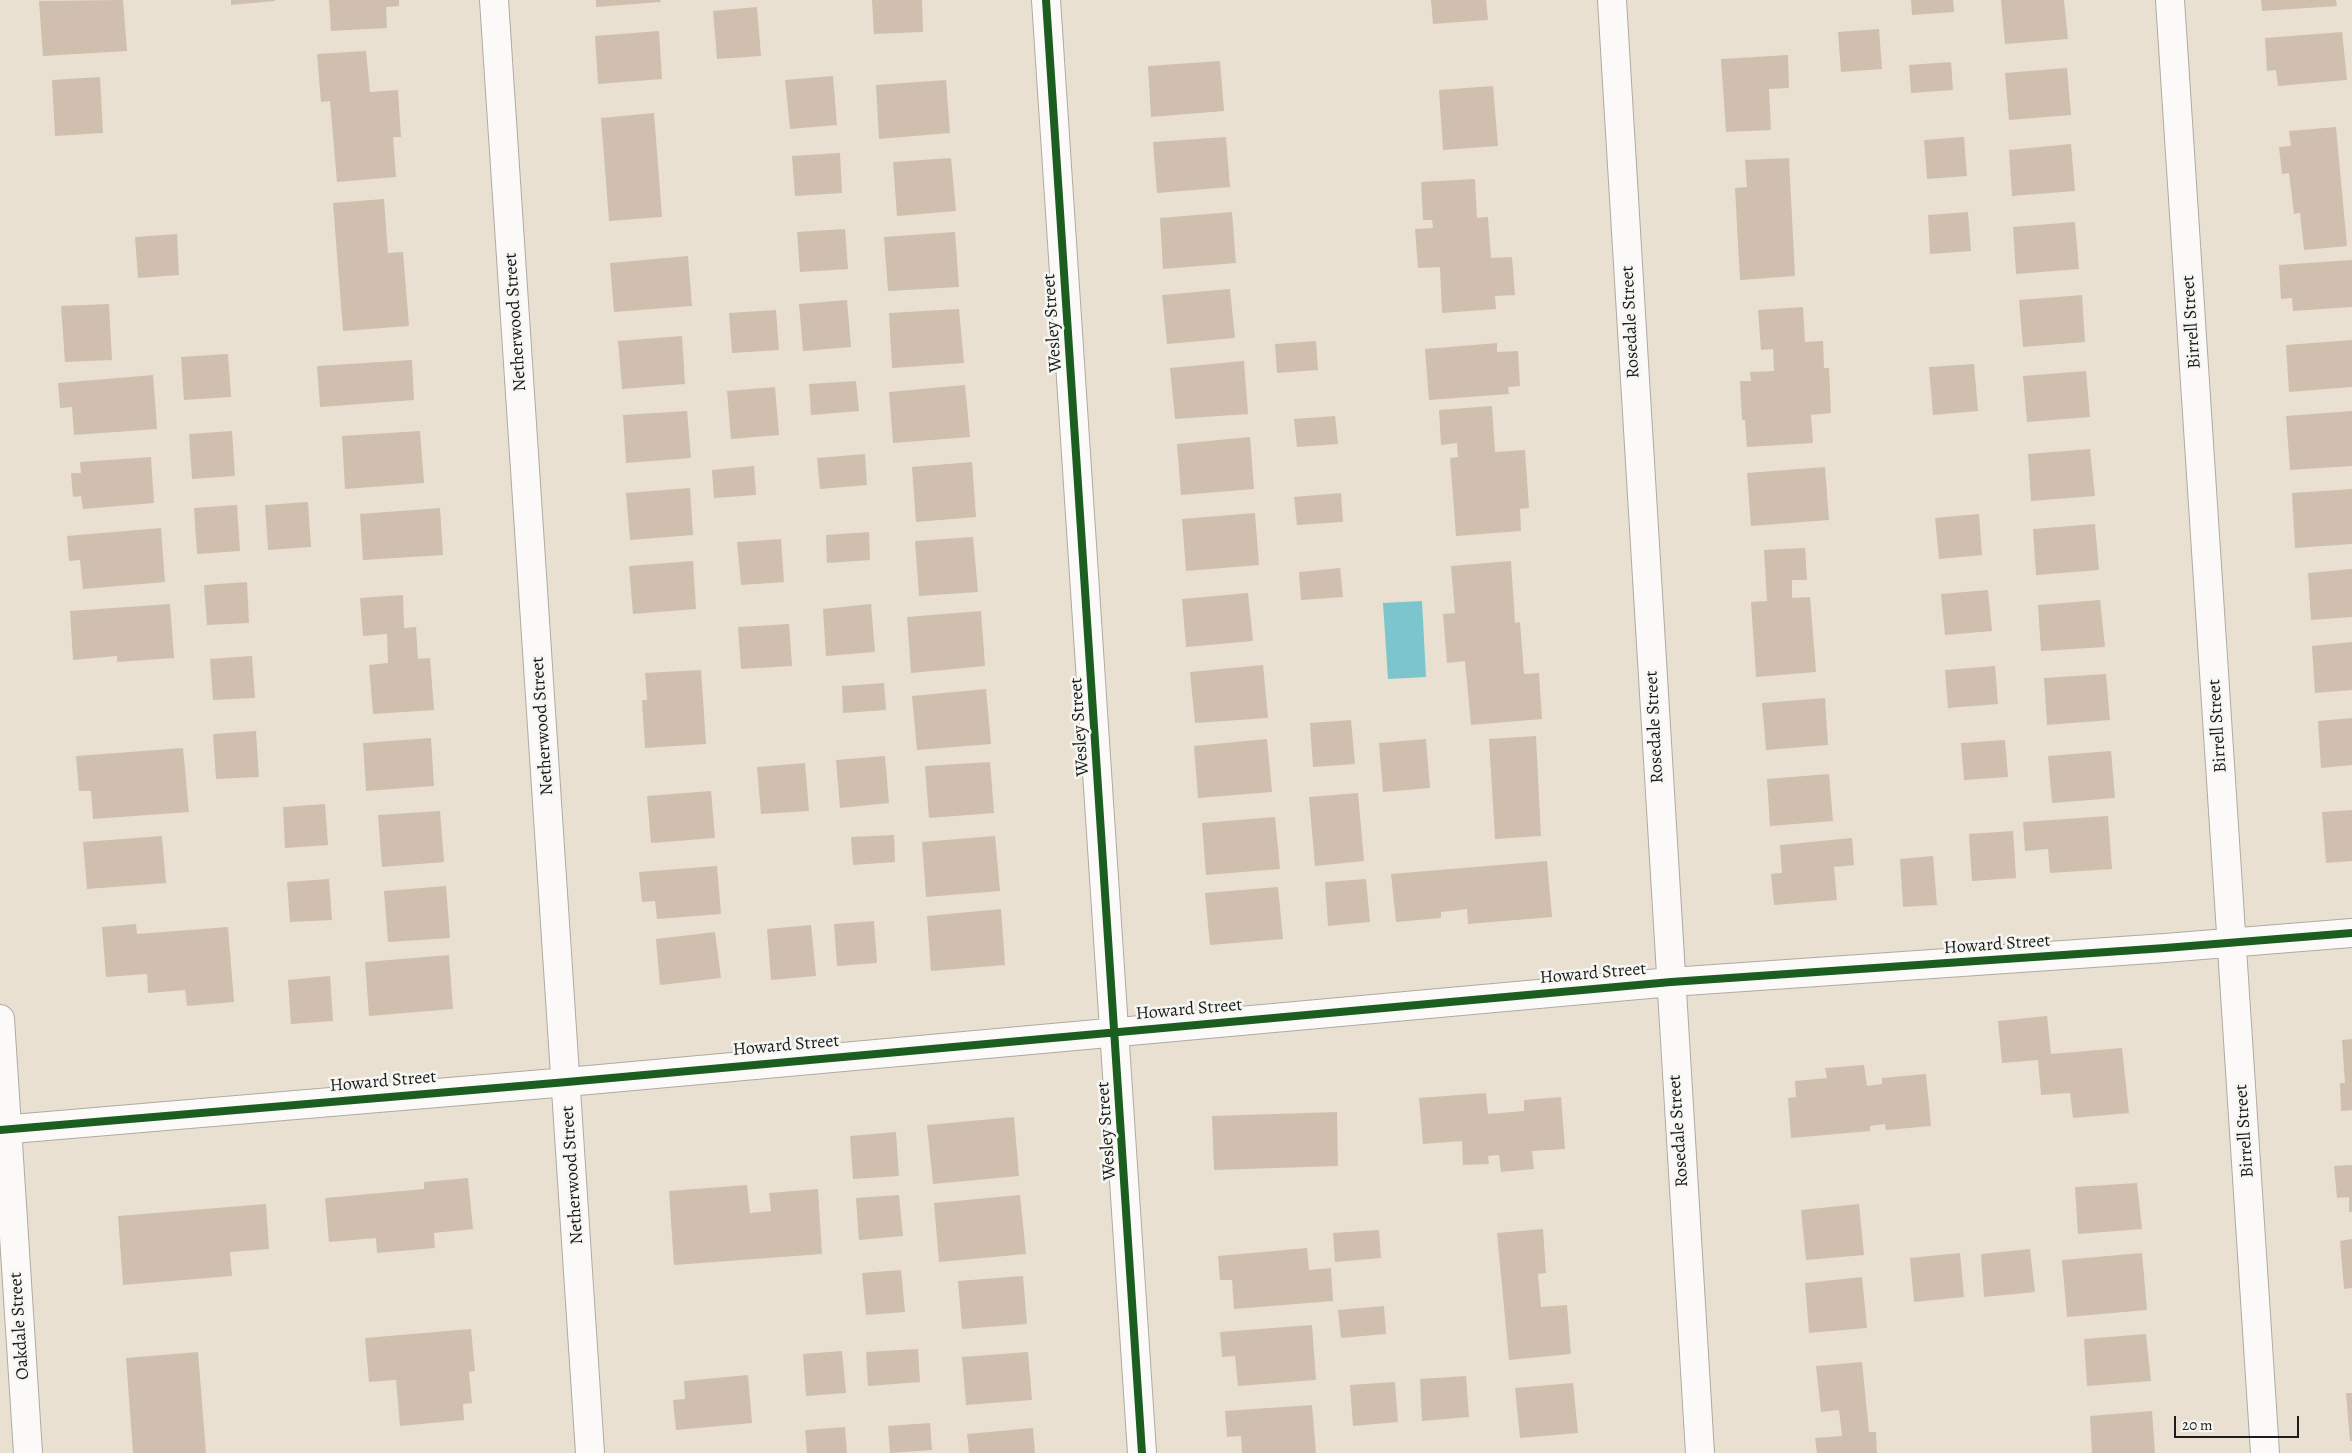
<!DOCTYPE html>
<html>
<head>
<meta charset="utf-8">
<style>
	body { margin:0 }
	#map { position:relative; width:2352px; height:1453px; overflow:hidden; background:#e9e0d2; font-family:Alegreya,serif }
	canvas { display:block }
	.scale { position:absolute; left:2174px; top:1416px; width:125px; height:22px; box-sizing:border-box; border:2px solid #1c1c1c; border-top:0; padding-left:6px; font-size:15px; line-height:18px; white-space:nowrap; color:#1c1c1c; -webkit-text-stroke:4px #f6f6f2; paint-order:stroke }
</style>
</head>
<body>
<div id="map">
<canvas width="2352" height="1453"></canvas>
<div class="scale">20 m</div>
</div>
<script>
const c = document.querySelector('canvas').getContext('2d');
c.lineJoin = 'round';
function paint(path, color) { c.fillStyle = color; c.fill(path, 'evenodd'); }
const poly = rows => new Path2D(rows.map(r => 'M' + r).join(''));
function trace(path, color, width, dash) { c.strokeStyle = color; c.lineWidth = width; c.lineCap = dash ? 'butt' : 'round'; c.setLineDash(dash || []); c.stroke(path); }
function label(font, color, halo, rows, align = 'center') {
  c.font = font + ' Alegreya,serif'; c.lineWidth = 5; c.setLineDash([]); c.textBaseline = 'middle'; c.strokeStyle = halo; c.fillStyle = color; for (const [text, x, y, turn = 0] of rows) {
    c.save(); c.translate(x, y); c.rotate((+turn || 0) * Math.PI / 180); c.textAlign = isNaN(turn) ? turn : align; if (halo) c.strokeText(text, 0, 0); c.fillText(text, 0, 0); c.restore();
  }
}
paint(poly([
	[1422,601,1426,677,1388,679,1383,603]
]), '#7cc5cc');
paint(poly([
	[123,0,127,51,43,56,39,1],
	[231,0,275,0,275,1,231,5],
	[329,0,399,0,399,6,386,7,387,28,331,31],
	[596,0,660,0,661,2,596,7],
	[872,0,922,0,923,32,874,34],
	[1431,0,1486,0,1488,20,1433,24],
	[1911,0,1953,0,1954,12,1912,15],
	[2001,0,2064,0,2068,39,2005,44],
	[2261,0,2336,0,2337,6,2262,11],
	[757,7,761,56,717,59,713,11],
	[1879,29,1882,69,1841,72,1838,32],
	[659,31,662,79,598,84,595,36],
	[2342,32,2347,80,2278,86,2276,70,2267,71,2265,38],
	[366,51,370,92,398,90,401,137,393,137,396,177,337,182,330,101,321,102,317,54],
	[1788,55,1789,88,1769,89,1771,130,1726,132,1721,59],
	[1220,61,1224,111,1151,117,1148,66],
	[1951,62,1953,90,1911,93,1909,65],
	[2067,68,2071,115,2009,120,2005,73],
	[833,76,837,125,790,129,785,80],
	[100,77,103,133,55,136,52,80],
	[946,80,950,133,879,139,876,85],
	[1493,86,1498,146,1443,150,1439,90],
	[654,113,662,217,609,221,601,118],
	[2336,127,2347,246,2304,250,2300,213,2294,214,2289,173,2282,174,2279,147,2291,146,2289,131],
	[1226,137,1230,187,1157,193,1153,142],
	[1964,137,1967,176,1927,179,1924,140],
	[2071,144,2075,191,2012,196,2009,150],
	[840,153,842,193,795,196,792,156],
	[951,158,956,211,897,216,893,162],
	[1789,158,1795,276,1740,280,1735,188,1747,187,1745,160],
	[1475,179,1477,218,1488,217,1491,258,1512,257,1515,295,1495,296,1496,309,1442,313,1440,267,1418,268,1415,229,1433,228,1432,220,1423,220,1421,182],
	[384,199,388,253,403,252,409,326,343,331,333,203],
	[1232,212,1236,263,1163,269,1160,218],
	[1968,212,1971,251,1930,254,1928,215],
	[2075,222,2079,269,2016,274,2013,227],
	[845,229,848,269,800,272,797,232],
	[955,232,959,287,888,291,884,237],
	[177,234,179,275,138,278,135,237],
	[688,256,692,306,614,312,610,263],
	[2352,260,2352,307,2293,311,2292,298,2281,299,2279,265],
	[1230,289,1235,338,1167,344,1162,295],
	[2082,295,2085,342,2023,347,2019,300],
	[847,300,851,347,803,351,799,304],
	[109,304,112,360,65,362,61,306],
	[1803,307,1805,342,1823,341,1824,368,1829,368,1831,413,1811,415,1813,443,1747,447,1745,420,1742,420,1740,381,1751,381,1750,372,1774,371,1773,349,1761,350,1758,310],
	[959,309,964,363,892,368,889,313],
	[776,310,779,350,732,353,729,313],
	[682,336,685,384,622,389,618,341],
	[2352,340,2352,387,2289,392,2286,345],
	[1316,341,1318,370,1277,373,1275,344],
	[1497,343,1497,352,1518,351,1520,386,1508,387,1509,394,1429,400,1425,349],
	[228,354,231,397,184,400,181,357],
	[412,360,414,400,320,407,317,366],
	[1244,361,1248,414,1175,419,1170,368],
	[1974,364,1978,411,1933,415,1929,367],
	[2086,371,2090,417,2027,422,2023,376],
	[153,375,157,429,74,435,72,407,60,408,58,383],
	[856,381,859,411,811,415,809,384],
	[965,385,970,437,893,443,889,392],
	[775,387,779,435,731,439,727,391],
	[1492,406,1495,452,1525,450,1529,508,1520,509,1521,531,1456,536,1450,458,1458,457,1457,443,1441,445,1439,410],
	[687,411,691,458,626,463,623,415],
	[2352,411,2352,466,2290,470,2286,416],
	[1335,416,1338,444,1297,447,1294,419],
	[232,431,235,476,192,479,189,434],
	[420,431,424,483,345,489,342,436],
	[1250,437,1254,489,1181,495,1177,444],
	[2090,449,2095,496,2031,501,2028,454],
	[865,454,867,485,820,489,817,458],
	[151,457,154,503,83,509,81,496,73,497,71,473,81,473,80,462],
	[972,462,976,517,916,522,912,467],
	[754,466,756,495,714,498,712,470],
	[1825,467,1829,520,1751,526,1747,473],
	[690,488,693,535,630,540,626,493],
	[2352,489,2352,544,2295,548,2292,493],
	[1341,493,1343,522,1297,525,1294,497],
	[308,502,311,547,268,550,265,505],
	[237,505,240,551,197,554,194,508],
	[440,508,443,555,363,560,360,514],
	[1255,513,1259,565,1186,571,1182,519],
	[1979,514,1982,555,1939,559,1935,518],
	[2095,524,2099,570,2036,575,2033,529],
	[161,528,165,582,83,589,80,560,69,561,67,536],
	[869,532,870,560,827,563,826,535],
	[973,537,978,592,919,596,915,541],
	[781,539,784,582,741,585,737,542],
	[1805,548,1807,580,1792,580,1792,598,1810,597,1816,672,1756,677,1751,602,1767,601,1764,550],
	[693,561,696,609,633,614,629,566],
	[1511,561,1515,623,1520,622,1524,674,1539,673,1542,719,1471,725,1465,661,1447,663,1443,614,1455,613,1451,566],
	[1340,568,1343,597,1301,600,1299,572],
	[2352,569,2352,617,2311,620,2308,573],
	[247,582,249,623,207,625,204,585],
	[1988,590,1992,631,1945,635,1941,594],
	[1248,593,1253,641,1186,647,1182,599],
	[403,595,404,628,416,627,418,659,430,658,434,710,373,714,369,665,388,663,387,634,363,636,360,598],
	[2100,600,2105,647,2041,651,2038,605],
	[170,604,174,658,117,662,117,656,73,660,70,611],
	[871,604,875,652,826,656,823,609],
	[981,611,985,666,911,673,907,617],
	[789,624,792,666,741,669,738,627],
	[2352,642,2352,690,2315,693,2312,646],
	[252,656,255,698,213,700,210,659],
	[1263,665,1268,718,1195,723,1190,672],
	[1995,666,1998,704,1948,708,1945,670],
	[701,670,706,744,645,748,642,700,647,700,645,673],
	[2106,674,2110,720,2047,725,2044,678],
	[884,683,886,710,843,713,842,686],
	[986,689,991,744,917,750,912,696],
	[1825,698,1828,745,1766,750,1762,703],
	[2352,718,2352,765,2321,768,2318,721],
	[1351,720,1355,764,1313,767,1310,723],
	[256,731,259,777,216,779,213,734],
	[1536,736,1541,836,1495,839,1489,739],
	[431,738,434,786,366,791,363,743],
	[1267,739,1272,792,1198,798,1194,746],
	[1426,739,1430,788,1383,792,1379,743],
	[2005,740,2008,777,1964,780,1961,743],
	[183,748,189,812,93,819,91,791,79,791,76,756],
	[2111,751,2115,798,2052,803,2048,756],
	[885,756,889,803,840,808,836,760],
	[990,762,994,813,929,818,925,766],
	[805,763,809,811,761,814,757,767],
	[1829,774,1833,821,1770,826,1767,779],
	[711,791,715,838,651,843,647,796],
	[1358,793,1364,861,1315,866,1309,797],
	[325,804,328,845,285,848,283,807],
	[2352,810,2352,861,2326,863,2322,812],
	[440,811,444,862,382,867,378,815],
	[2108,816,2112,869,2050,873,2048,849,2025,851,2023,822],
	[1275,817,1280,869,1206,875,1202,823],
	[2013,831,2016,878,1972,881,1969,834],
	[894,835,895,862,853,865,851,837],
	[162,836,166,883,87,889,83,842],
	[995,836,1000,891,926,897,922,842],
	[1852,838,1854,865,1834,867,1837,900,1774,905,1771,874,1782,873,1780,845],
	[1933,856,1937,905,1903,907,1900,859],
	[1547,861,1552,917,1468,924,1467,909,1441,912,1441,918,1396,922,1391,874],
	[717,866,721,914,657,919,655,901,642,902,639,872],
	[329,879,332,920,290,922,287,882],
	[1366,879,1370,922,1328,926,1325,882],
	[446,886,450,938,388,942,384,891],
	[1278,887,1283,939,1210,945,1205,893],
	[1001,909,1005,965,931,971,927,916],
	[874,921,877,963,837,966,834,924],
	[136,924,137,934,228,927,234,1002,187,1006,185,990,148,993,147,974,106,977,102,927],
	[811,925,816,976,771,980,767,929],
	[715,932,721,978,660,985,656,939],
	[449,955,453,1009,369,1016,365,962],
	[330,976,333,1021,291,1024,288,980],
	[2047,1016,2051,1054,2122,1048,2129,1113,2073,1118,2070,1093,2041,1095,2038,1060,2002,1063,1998,1021],
	[2352,1039,2352,1110,2341,1111,2340,1083,2345,1083,2342,1040],
	[1864,1065,1867,1086,1882,1084,1882,1078,1926,1074,1931,1126,1886,1130,1885,1124,1870,1126,1870,1131,1791,1138,1788,1098,1796,1097,1795,1081,1827,1078,1825,1068],
	[1486,1093,1488,1114,1524,1111,1524,1100,1561,1097,1565,1149,1532,1151,1534,1169,1501,1172,1499,1155,1488,1156,1489,1164,1463,1165,1462,1141,1423,1144,1419,1098],
	[1337,1112,1338,1166,1214,1170,1212,1116],
	[1014,1117,1019,1176,933,1184,927,1125],
	[896,1132,899,1176,853,1179,850,1136],
	[2352,1165,2352,1212,2349,1212,2349,1197,2337,1198,2334,1166],
	[468,1178,473,1229,434,1233,435,1248,377,1253,376,1238,329,1242,325,1198,424,1189,424,1182],
	[2137,1183,2142,1229,2078,1234,2075,1187],
	[747,1185,750,1213,771,1211,769,1193,818,1189,822,1254,674,1265,669,1191],
	[899,1195,903,1236,859,1240,856,1198],
	[1020,1195,1026,1254,939,1262,934,1203],
	[266,1204,269,1249,230,1252,232,1276,123,1285,118,1216],
	[1859,1204,1864,1255,1806,1260,1801,1210],
	[1543,1229,1546,1273,1538,1274,1541,1307,1567,1305,1571,1354,1509,1360,1497,1233],
	[1379,1230,1381,1258,1335,1262,1333,1233],
	[2352,1239,2352,1288,2344,1289,2340,1241],
	[1307,1248,1309,1270,1331,1268,1333,1301,1234,1309,1232,1280,1220,1280,1218,1256],
	[2030,1249,2035,1292,1984,1297,1981,1254],
	[1960,1253,1964,1297,1914,1302,1910,1258],
	[2142,1253,2147,1310,2067,1317,2062,1260],
	[901,1270,905,1312,866,1315,862,1273],
	[1023,1276,1027,1324,962,1329,958,1281],
	[1862,1277,1867,1328,1809,1333,1805,1283],
	[1384,1306,1386,1334,1341,1338,1338,1310],
	[1312,1325,1316,1380,1238,1386,1235,1356,1222,1357,1220,1332],
	[471,1329,475,1371,469,1372,472,1403,463,1404,464,1420,400,1426,396,1380,369,1382,365,1338],
	[2146,1334,2151,1381,2087,1386,2084,1339],
	[918,1349,920,1382,868,1386,866,1352],
	[842,1351,846,1393,806,1396,803,1354],
	[198,1352,206,1453,133,1453,126,1358],
	[1028,1352,1032,1400,966,1405,962,1357],
	[1862,1362,1869,1432,1876,1432,1877,1453,1817,1453,1815,1438,1842,1436,1839,1410,1821,1412,1816,1366],
	[748,1375,752,1423,676,1430,673,1400,685,1399,684,1381],
	[1466,1376,1469,1417,1422,1421,1420,1379],
	[1395,1382,1398,1422,1353,1426,1350,1385],
	[1573,1383,1578,1433,1520,1438,1515,1388],
	[2346,1393,2352,1393,2352,1441,2350,1441],
	[1312,1405,1316,1453,1242,1453,1241,1436,1227,1437,1225,1411],
	[2152,1411,2155,1453,2092,1453,2090,1416],
	[930,1423,932,1450,890,1453,888,1426],
	[845,1427,847,1453,807,1453,805,1430],
	[1033,1428,1035,1453,969,1453,967,1434]
]), '#d0bfaf');
const minor = poly([
	[494,0,590,1453],
	[1046,0,1142,1453],
	[1612,0,1700,1453],
	[2170,0,2265,1453],
	[0,1019,28,1453],
	[0,1130,567,1082,1671,982,2165,948,2352,933]
]);
trace(minor, '#afaaa1', 30);
trace(minor, '#fcfaf8', 28);
trace(poly([
	[1046,0,1142,1453],
	[0,1130,567,1082,1671,982,2165,948,2352,933]
]), '#1b5e20', 8);
label('18px', '#1c1c1c', '#f6f6f2', [
	["Netherwood Street",516,322,-94],
	["Rosedale Street",1631,322,-93],
	["Birrell Street",2192,322,-94],
	["Wesley Street",1053,323,-94],
	["Netherwood Street",543,726,-94],
	["Birrell Street",2218,726,-94],
	["Wesley Street",1080,727,-94],
	["Rosedale Street",1655,727,-93],
	["Howard Street",1997,945,-4],
	["Howard Street",1593,974,-5],
	["Howard Street",1189,1010,-5],
	["Howard Street",786,1046,-5],
	["Howard Street",383,1082,-5],
	["Wesley Street",1107,1131,-94],
	["Rosedale Street",1679,1131,-94],
	["Birrell Street",2245,1131,-94],
	["Netherwood Street",573,1175,-94],
	["Oakdale Street",20,1326,-94]
]);
</script>
</body>
</html>
